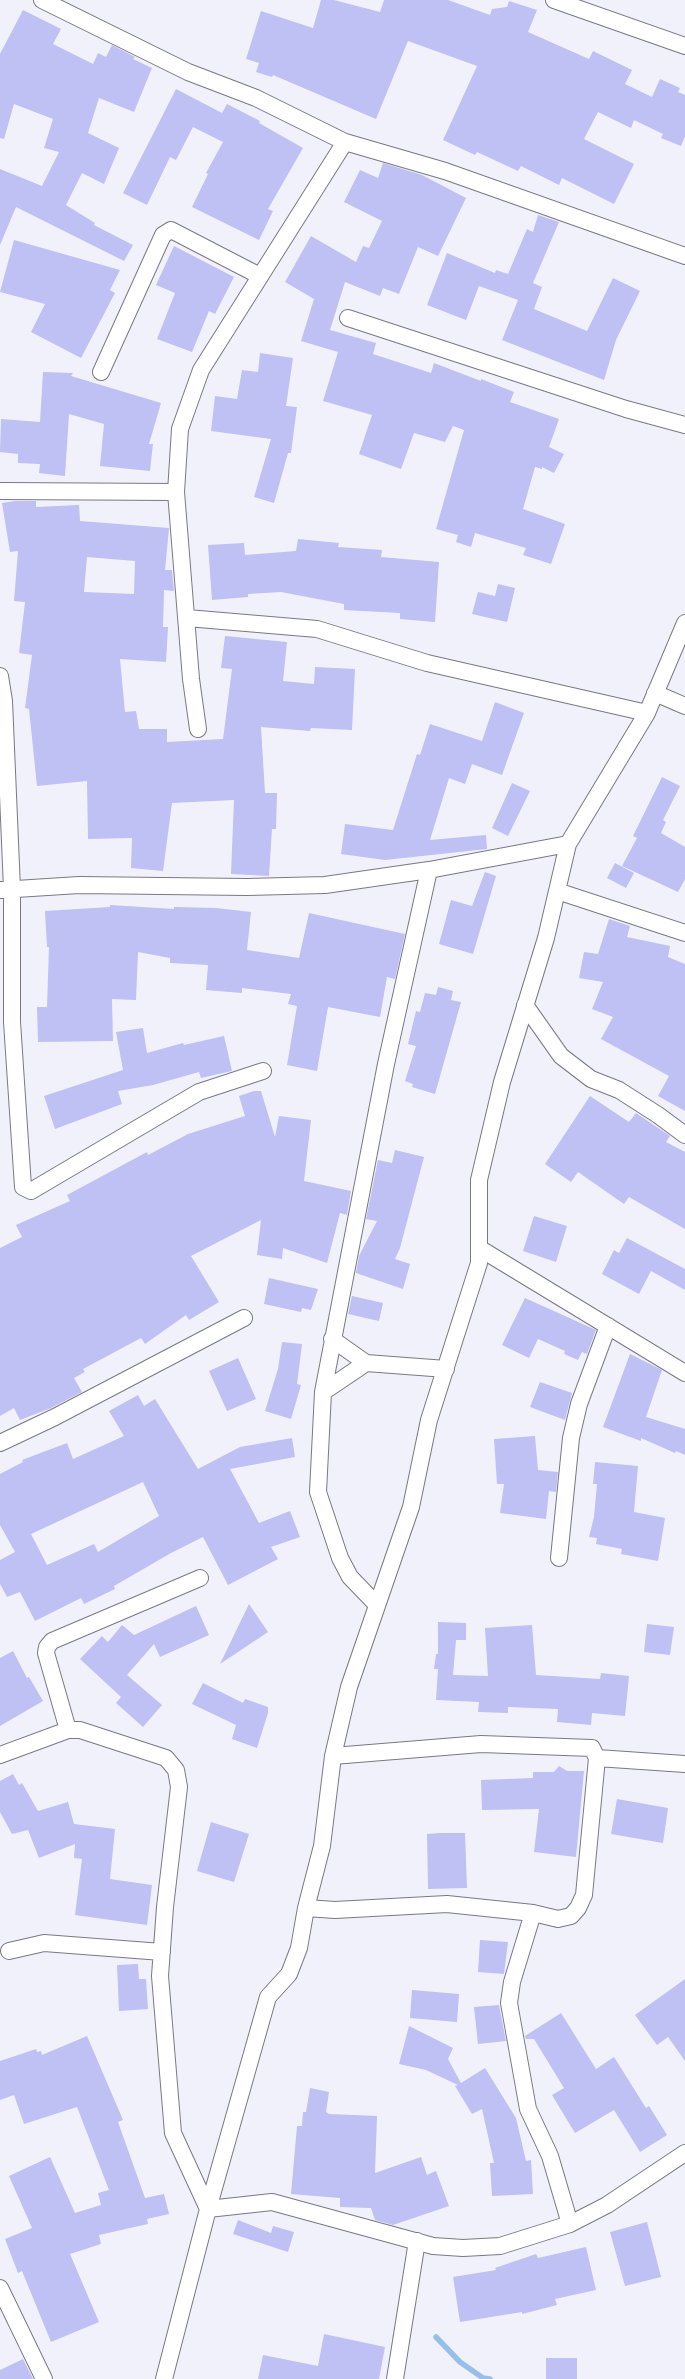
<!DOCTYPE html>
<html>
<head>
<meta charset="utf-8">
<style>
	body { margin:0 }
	canvas { display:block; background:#f1f1fc }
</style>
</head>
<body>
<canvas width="685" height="2379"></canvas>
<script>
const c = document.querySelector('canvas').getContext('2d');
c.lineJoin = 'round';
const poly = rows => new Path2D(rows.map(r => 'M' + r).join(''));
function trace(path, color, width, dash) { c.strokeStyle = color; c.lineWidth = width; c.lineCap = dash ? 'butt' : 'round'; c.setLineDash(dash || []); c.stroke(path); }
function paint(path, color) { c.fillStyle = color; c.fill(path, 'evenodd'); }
trace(poly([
	[436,2337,460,2362,483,2378,490,2379]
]), '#97c0e8', 5.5);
paint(poly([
	[321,0,334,0,380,12,384,0,448,0,490,15,492,9,507,7,509,1,537,10,528,32,589,59,593,51,632,70,625,84,652,97,660,79,680,88,678,92,685,95,685,136,681,146,661,138,663,134,634,120,631,128,598,112,584,139,634,164,614,204,562,178,559,185,521,166,518,171,477,152,475,155,443,140,477,66,408,41,376,119,273,75,272,77,256,72,259,63,246,59,261,11,313,28],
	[23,10,61,29,53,44,93,64,98,53,106,57,112,45,135,57,133,59,152,68,134,112,99,98,88,133,119,148,104,184,82,173,66,205,95,223,94,225,133,245,124,261,16,207,0,245,0,169,42,186,59,152,44,148,53,119,14,104,4,139,0,138,0,54],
	[176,89,222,113,227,104,260,121,259,123,303,148,268,209,273,211,259,240,192,207,208,174,206,173,223,142,193,127,176,160,170,157,147,205,123,193],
	[383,163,422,175,466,198,438,256,418,247,399,294,383,288,380,296,345,282,330,330,376,343,373,354,431,373,434,363,481,381,481,379,514,392,510,402,559,419,549,447,564,454,554,473,542,467,542,469,535,467,523,509,565,524,551,564,523,555,526,548,475,533,471,547,456,542,458,535,436,529,464,430,453,426,445,442,414,433,401,469,359,454,372,415,323,401,338,352,301,341,314,299,285,282,311,236,356,262,363,246,369,248,382,221,344,202,360,170,378,178],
	[538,215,559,222,533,283,542,287,534,309,587,331,613,278,640,291,616,340,604,380,502,340,518,300,479,286,466,320,427,305,447,253,495,273,496,270,508,274,527,229,533,232],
	[14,240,120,270,110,290,115,293,81,358,31,332,45,304,0,292],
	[174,246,234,277,215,314,209,311,192,352,157,339,175,293,156,285],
	[260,353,293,358,286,406,297,407,291,453,288,453,274,503,254,497,271,439,211,431,215,396,237,399,242,370,258,372],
	[43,372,73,373,71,376,161,403,149,444,153,444,150,471,100,466,104,424,69,414,65,476,39,473,40,464,18,463,18,454,0,452,1,419,40,422],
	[15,501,36,501,36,507,79,505,80,521,169,528,165,570,172,570,174,591,164,590,163,627,168,627,166,662,120,659,125,712,136,711,139,729,167,729,167,742,223,739,232,669,221,668,225,636,287,642,283,681,314,684,315,667,355,669,352,730,311,728,310,731,261,727,265,793,277,793,276,829,272,829,269,876,231,874,234,800,172,803,163,871,131,868,132,838,88,839,87,781,37,786,29,709,25,708,32,655,19,653,25,602,14,601,18,551,10,552,2,503],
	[87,557,135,561,134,594,84,592],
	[298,539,339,543,338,547,382,550,381,557,439,562,435,622,400,619,400,613,344,610,344,604,281,592,248,594,248,597,212,600,208,545,244,543,245,555,296,551],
	[498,584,515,588,507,622,472,614,478,592,495,596],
	[495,702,524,713,502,775,472,764,465,784,449,778,430,840,486,835,487,849,385,860,341,854,345,824,393,830,417,754,420,755,430,724,482,741],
	[662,777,680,786,663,820,666,822,661,833,685,847,685,879,678,892,622,866,637,838,633,836],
	[512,783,530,791,508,836,492,828],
	[615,863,634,873,626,888,607,878],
	[485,872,496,876,473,954,439,944,451,900,472,906],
	[110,905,174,909,174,907,216,908,251,912,247,950,299,958,309,913,405,934,395,979,387,977,380,1017,328,1007,317,1071,287,1065,297,1006,288,1004,291,994,242,988,242,993,206,990,208,965,170,963,170,958,138,952,136,1000,112,999,113,1041,38,1042,37,1007,47,1007,49,947,47,947,45,911,110,907],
	[609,919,630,926,627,937,670,946,668,957,685,964,685,1111,658,1096,669,1076,601,1039,613,1017,592,1009,603,982,579,978,584,952,598,954],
	[438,987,453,991,451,1000,461,1002,435,1094,412,1087,413,1084,405,1081,416,1046,408,1044,416,1011,420,1012,425,993,436,995],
	[143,1028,147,1053,183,1043,184,1045,224,1036,232,1071,201,1078,199,1072,153,1085,118,1091,122,1104,55,1129,44,1096,123,1070,116,1032],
	[254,1091,261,1091,275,1137,279,1116,311,1120,304,1181,351,1191,347,1215,340,1213,327,1263,283,1248,282,1259,257,1255,261,1220,191,1256,219,1302,189,1320,186,1315,145,1344,141,1338,83,1369,85,1372,74,1378,82,1392,51,1408,20,1420,14,1408,0,1416,0,1248,22,1237,16,1225,70,1201,67,1195,147,1152,148,1155,188,1134,245,1116,239,1096],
	[590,1096,629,1122,636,1113,670,1136,666,1142,685,1152,685,1229,629,1197,624,1204,578,1172,571,1182,545,1164],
	[395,1150,424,1157,400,1248,395,1259,410,1264,403,1289,356,1273,359,1256,377,1221,366,1219,378,1160,392,1163],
	[534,1216,567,1226,556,1262,523,1251],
	[627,1238,685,1269,685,1290,651,1271,639,1294,602,1274,614,1250,619,1253],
	[269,1278,318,1289,311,1310,302,1308,301,1312,264,1304],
	[352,1296,383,1303,379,1321,348,1314],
	[525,1298,596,1330,587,1354,582,1352,578,1360,564,1354,565,1351,538,1339,529,1358,502,1345],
	[282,1342,302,1344,297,1384,301,1385,291,1419,265,1411,278,1369],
	[630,1354,662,1370,646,1417,685,1429,685,1455,676,1451,675,1453,641,1438,641,1441,603,1427],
	[238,1358,256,1399,227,1411,209,1371],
	[540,1382,572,1393,565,1420,530,1407],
	[138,1395,144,1406,155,1399,198,1469,240,1447,292,1438,295,1457,230,1469,259,1523,290,1511,300,1537,271,1547,278,1559,228,1585,203,1537,171,1553,114,1586,115,1589,84,1604,81,1598,35,1621,20,1592,7,1597,0,1584,0,1560,15,1552,0,1525,0,1474,23,1462,22,1460,67,1443,73,1459,124,1436,109,1411],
	[143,1482,159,1516,98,1552,94,1544,47,1565,31,1534],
	[535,1436,538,1470,558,1472,556,1492,549,1491,546,1519,500,1513,504,1484,497,1484,494,1439],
	[595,1462,638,1466,634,1512,665,1518,658,1561,621,1554,622,1549,596,1544,597,1538,589,1537,594,1517,597,1484,593,1484],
	[249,1604,268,1632,220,1664],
	[196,1606,209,1635,160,1657,154,1644,127,1675,162,1705,143,1727,116,1703,121,1697,80,1659,102,1636,108,1642,122,1625,134,1635],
	[438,1622,466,1623,466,1640,456,1640,453,1675,488,1676,485,1628,532,1625,536,1675,600,1679,601,1673,629,1676,625,1716,592,1713,591,1725,557,1722,558,1709,508,1707,508,1713,478,1712,479,1702,436,1700,438,1669,434,1669,436,1654,438,1654],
	[647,1624,674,1627,670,1655,644,1652],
	[13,1651,27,1678,29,1677,43,1701,0,1726,0,1658],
	[203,1683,243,1703,245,1699,268,1707,268,1713,257,1748,232,1739,236,1725,192,1704],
	[559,1766,567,1771,584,1771,576,1857,534,1852,539,1809,482,1810,481,1780,533,1778,533,1772,554,1772],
	[13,1774,19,1785,22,1783,38,1811,68,1802,74,1824,115,1829,110,1879,152,1885,147,1925,75,1915,82,1859,74,1858,75,1844,39,1858,28,1830,12,1834,0,1812,0,1781],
	[617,1799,668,1808,663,1843,611,1834],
	[211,1822,249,1834,234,1882,197,1871],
	[440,1833,465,1833,467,1888,428,1889,427,1834],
	[480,1940,508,1942,504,1974,478,1972],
	[138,1964,139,1979,146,1979,148,2009,119,2011,117,1965],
	[685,1979,685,2061,668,2037,657,2045,635,2015],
	[412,1990,459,1994,457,2022,410,2018],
	[499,2005,506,2041,478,2044,474,2007],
	[561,2013,596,2069,614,2057,646,2108,649,2106,667,2135,640,2152,614,2110,575,2133,552,2095,564,2088,534,2039,526,2039,525,2036],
	[409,2026,453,2048,448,2059,461,2083,485,2068,516,2118,526,2161,531,2160,533,2194,492,2196,490,2163,494,2163,482,2109,472,2114,455,2086,458,2085,426,2070,399,2064],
	[87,2036,123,2120,118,2122,145,2198,164,2194,169,2214,147,2219,148,2224,99,2235,101,2244,70,2254,99,2322,51,2342,22,2271,18,2273,5,2239,32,2228,9,2176,50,2157,75,2213,101,2205,98,2193,109,2190,77,2107,24,2124,14,2095,0,2100,0,2061,36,2049,37,2052,41,2051,42,2055],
	[310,2088,329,2092,326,2112,329,2114,377,2116,375,2173,421,2157,427,2175,436,2171,449,2206,393,2225,375,2220,371,2208,340,2207,340,2198,291,2194,297,2126,302,2126,303,2112,306,2112],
	[238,2220,271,2233,273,2226,294,2232,288,2252,233,2234],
	[647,2222,661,2277,625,2286,610,2232],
	[586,2247,596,2290,555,2299,557,2305,522,2314,522,2312,460,2322,453,2277,496,2270,495,2268,536,2254,538,2258],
	[324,2334,385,2347,379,2379,258,2379,263,2355,318,2366],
	[546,2358,577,2358,577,2379,546,2379],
	[23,2359,33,2379,0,2379,0,2370]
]), '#bfc0f3');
const street = poly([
	[42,0,188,72,256,98,345,142],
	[554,0,685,46],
	[348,318,626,409,685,425],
	[101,372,163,235,171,230,260,276],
	[0,491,176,492],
	[187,618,317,629,427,663,647,713],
	[0,676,4,701,12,889,12,1022,23,1187,31,1191,199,1092,263,1071],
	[655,693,685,706],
	[198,729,191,679,176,492,180,429,201,370,345,142,445,171,685,256],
	[0,890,79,885,247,887,325,885,429,870,568,844],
	[557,891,685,933],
	[525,1005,561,1056,591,1079,619,1090,658,1115,685,1135],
	[479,1248,685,1373],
	[332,1339,366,1363,446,1369],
	[323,1392,366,1363],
	[0,1443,55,1417,244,1318],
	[559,1558,571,1438,579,1404,608,1326],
	[377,1605,350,1577,340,1558,318,1492,323,1392,386,1064,429,870],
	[68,1730,46,1653,47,1647,52,1641,200,1578],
	[0,1755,68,1730,80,1730,166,1758,176,1770,179,1787,165,1907,160,1976,173,2133,208,2209],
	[597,1758,685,1764],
	[306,1908,335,1910,447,1904,533,1913,558,1919,571,1916,578,1908,584,1895,597,1758,592,1748,481,1744,333,1756],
	[533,1913,512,1982,509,2003,528,2109,550,2156,570,2224],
	[9,1951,44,1943,162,1952],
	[208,2209,272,2202,433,2246,463,2248,500,2246,570,2224,607,2205,685,2153],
	[0,2288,44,2379],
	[164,2379,208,2209,268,1997,289,1974,299,1948,306,1908,322,1846,333,1756,349,1687,411,1507,429,1420,479,1263,479,1180,502,1082,546,938,568,844,647,713,685,623],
	[395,2379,417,2241]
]);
trace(street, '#797983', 18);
trace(street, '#fff', 16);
</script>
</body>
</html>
